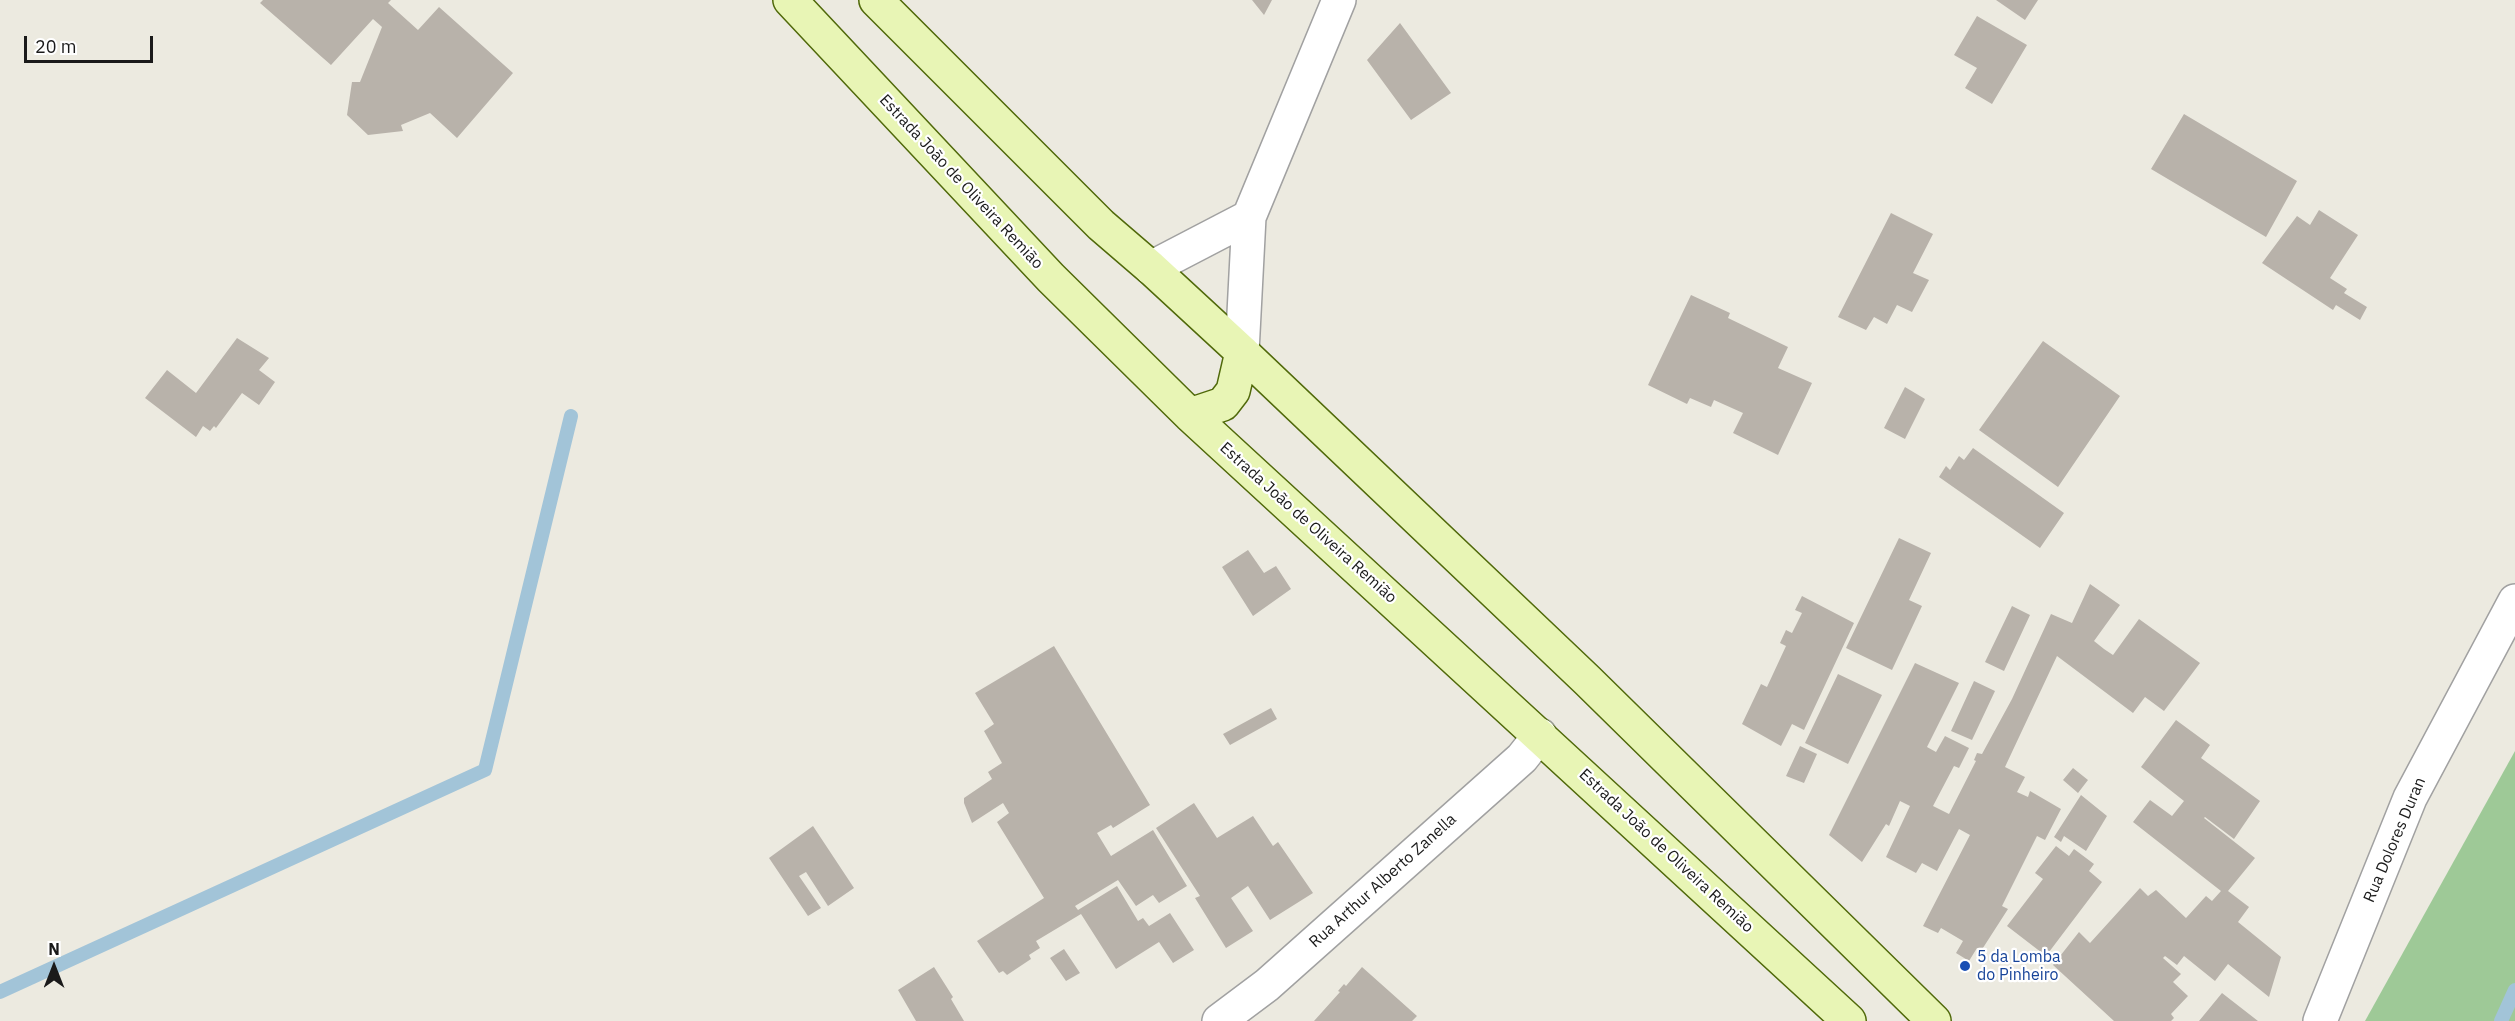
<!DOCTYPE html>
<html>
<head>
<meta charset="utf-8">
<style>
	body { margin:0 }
	#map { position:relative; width:2515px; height:1021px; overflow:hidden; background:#eceae0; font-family:"IBM Plex Sans",sans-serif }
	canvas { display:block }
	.north { position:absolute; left:24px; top:937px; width:60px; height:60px; -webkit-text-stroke:4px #fff; paint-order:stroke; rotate:0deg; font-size:16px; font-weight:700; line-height:24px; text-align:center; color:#1a1a1a }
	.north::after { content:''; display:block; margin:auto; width:21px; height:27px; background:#1a1a1a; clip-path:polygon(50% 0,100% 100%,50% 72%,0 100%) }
	.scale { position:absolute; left:24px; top:36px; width:129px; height:27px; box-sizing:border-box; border:3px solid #1a1a1a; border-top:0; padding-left:8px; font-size:18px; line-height:21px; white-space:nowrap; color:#1a1a1a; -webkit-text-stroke:4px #fff; paint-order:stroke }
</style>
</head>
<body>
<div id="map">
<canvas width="2515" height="1021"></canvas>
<div class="north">N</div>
<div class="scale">20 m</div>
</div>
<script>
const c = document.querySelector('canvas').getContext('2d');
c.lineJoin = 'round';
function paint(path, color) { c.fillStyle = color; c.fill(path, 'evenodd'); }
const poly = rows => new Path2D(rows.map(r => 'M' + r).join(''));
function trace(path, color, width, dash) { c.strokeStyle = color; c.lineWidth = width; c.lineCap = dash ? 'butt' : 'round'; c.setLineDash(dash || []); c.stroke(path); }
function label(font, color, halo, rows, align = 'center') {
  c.font = font + ' "IBM Plex Sans",sans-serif'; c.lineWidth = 4.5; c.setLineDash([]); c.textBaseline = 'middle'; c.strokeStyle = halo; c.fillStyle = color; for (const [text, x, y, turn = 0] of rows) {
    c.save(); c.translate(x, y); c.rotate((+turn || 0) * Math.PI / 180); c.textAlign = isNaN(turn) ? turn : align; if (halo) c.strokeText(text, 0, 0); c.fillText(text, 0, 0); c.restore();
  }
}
paint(poly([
	[2515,751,2515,1021,2365,1021]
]), '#9ec997');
trace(poly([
	[0,992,485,770,571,416],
	[2501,1021,2515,990]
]), '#a2c4d8', 14);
paint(poly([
	[263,0,391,0,388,3,418,30,439,7,513,73,457,138,430,113,401,125,403,131,368,135,347,115,352,82,360,82,382,27,373,19,331,65,260,3],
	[1252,0,1272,0,1264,15],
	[1996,0,2038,0,2025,20],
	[1977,16,2027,45,1992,104,1965,88,1977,68,1954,55],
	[1400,23,1451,93,1411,120,1367,60],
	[2184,114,2297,181,2266,237,2151,169],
	[2319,210,2358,235,2330,278,2347,289,2344,293,2367,307,2360,320,2336,305,2333,310,2262,263,2297,216,2310,225],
	[1891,213,1933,234,1913,273,1929,280,1912,312,1897,305,1887,324,1874,317,1866,330,1838,317],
	[1691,295,1730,313,1728,318,1788,347,1778,368,1812,383,1778,455,1733,433,1743,413,1714,400,1711,407,1690,398,1687,404,1648,385],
	[237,338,269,358,259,370,275,382,259,405,242,393,216,428,214,426,210,431,203,426,196,437,145,398,167,370,196,393],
	[2043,341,2120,396,2058,487,1979,430],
	[1905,387,1925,399,1905,439,1884,428],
	[1973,448,2064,513,2040,548,1939,477,1946,466,1950,470,1959,456,1964,460],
	[1899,538,1931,553,1909,600,1922,606,1892,670,1846,648],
	[1248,550,1264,573,1276,566,1291,589,1253,616,1222,567],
	[2090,584,2120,605,2094,641,2104,649,2113,655,2139,619,2200,663,2164,711,2145,697,2133,713,2057,656,2005,767,2025,777,2017,792,2028,797,2030,791,2061,809,2045,840,2037,836,2002,906,2008,909,1981,951,1977,948,1969,961,1956,953,1963,941,1941,928,1938,933,1923,926,1970,835,1959,829,1937,871,1922,863,1916,873,1886,857,1910,806,1900,801,1889,826,1886,824,1862,862,1829,835,1915,663,1959,683,1927,747,1936,752,1945,736,1969,748,1959,768,1954,766,1933,806,1949,814,1976,761,1974,760,1977,753,1982,754,2012,699,2051,614,2072,623],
	[1802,596,1854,623,1804,730,1792,724,1781,746,1742,724,1761,684,1767,687,1786,646,1780,643,1786,630,1792,633,1802,613,1795,610],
	[2012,606,2030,615,2004,671,1985,662],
	[1054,646,1150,805,1113,828,1111,825,1097,833,1111,856,1153,830,1187,886,1159,903,1153,895,1136,906,1118,880,1075,906,1078,910,1117,886,1138,921,1143,918,1149,926,1170,913,1194,950,1173,963,1159,942,1116,969,1081,914,1036,941,1040,948,1029,955,1031,959,1007,975,1003,971,999,973,977,941,1044,898,997,822,1009,813,1003,803,972,823,964,803,964,798,992,779,988,772,1002,763,984,731,994,724,975,693],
	[1838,674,1882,695,1848,764,1805,743],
	[1974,681,1995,691,1972,740,1951,731],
	[1271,708,1277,719,1230,745,1223,734],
	[2176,720,2210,745,2201,758,2260,801,2234,839,2205,817,2204,818,2255,858,2228,891,2249,907,2238,922,2281,957,2269,997,2228,964,2215,981,2184,956,2177,965,2165,956,2163,958,2181,974,2173,982,2188,996,2171,1014,2174,1018,2171,1021,2114,1021,2053,965,2079,932,2090,943,2140,888,2148,896,2156,890,2186,918,2206,896,2212,901,2221,891,2133,822,2150,800,2172,816,2184,801,2141,767],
	[1800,746,1817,754,1804,783,1786,776],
	[2073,768,2088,780,2078,793,2063,780],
	[2081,795,2107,816,2086,851,2064,836,2061,842,2054,837],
	[1194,803,1217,838,1253,816,1273,846,1278,842,1313,893,1270,920,1248,886,1231,898,1253,931,1226,948,1195,898,1200,896,1156,828],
	[813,826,854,888,828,906,806,872,799,876,821,908,808,916,769,858],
	[2056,846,2069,856,2074,849,2094,864,2089,871,2102,882,2046,956,2007,926,2043,879,2035,873],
	[1064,949,1080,973,1066,981,1050,958],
	[934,967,953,997,951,999,964,1021,916,1021,898,990],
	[1362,967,1417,1016,1412,1021,1314,1021,1340,992,1338,991,1344,984,1346,986],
	[2222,993,2258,1021,2199,1021]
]), '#b8b2aa');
const minor = poly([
	[1151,268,1249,217],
	[1242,352,1249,217,1339,0],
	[1219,1021,1267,985,1522,758,1540,735]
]);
const tertiary = poly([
	[2320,1021,2410,798,2515,601]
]);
const secondary = poly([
	[790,0,1051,278,1190,415,1849,1021],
	[876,0,1101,225,1151,268,1242,352,1587,680,1934,1021],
	[1190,415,1223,404,1233,391,1242,352]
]);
trace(minor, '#a1a1a1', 36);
trace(tertiary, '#a1a1a1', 36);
trace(secondary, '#50690a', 36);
trace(minor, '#fff', 33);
trace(tertiary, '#fff', 33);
trace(secondary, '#e8f5b5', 33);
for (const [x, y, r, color] of [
	[1965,966,6,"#1a4fb4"]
]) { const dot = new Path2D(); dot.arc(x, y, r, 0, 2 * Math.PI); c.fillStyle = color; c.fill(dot); trace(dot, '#fff', 2); }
label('16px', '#1a1a1a', '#fff', [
	["Estrada João de Oliveira Remião",961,182,47],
	["Estrada João de Oliveira Remião",1308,523,42],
	["Rua Dolores Duran",2395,840,-67],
	["Estrada João de Oliveira Remião",1666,851,43],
	["Rua Arthur Alberto Zanella",1383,881,-42]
]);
label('16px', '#164399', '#fff', [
	["5 da Lomba",1977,957],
	["do Pinheiro",1977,975]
], 'left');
</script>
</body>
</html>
